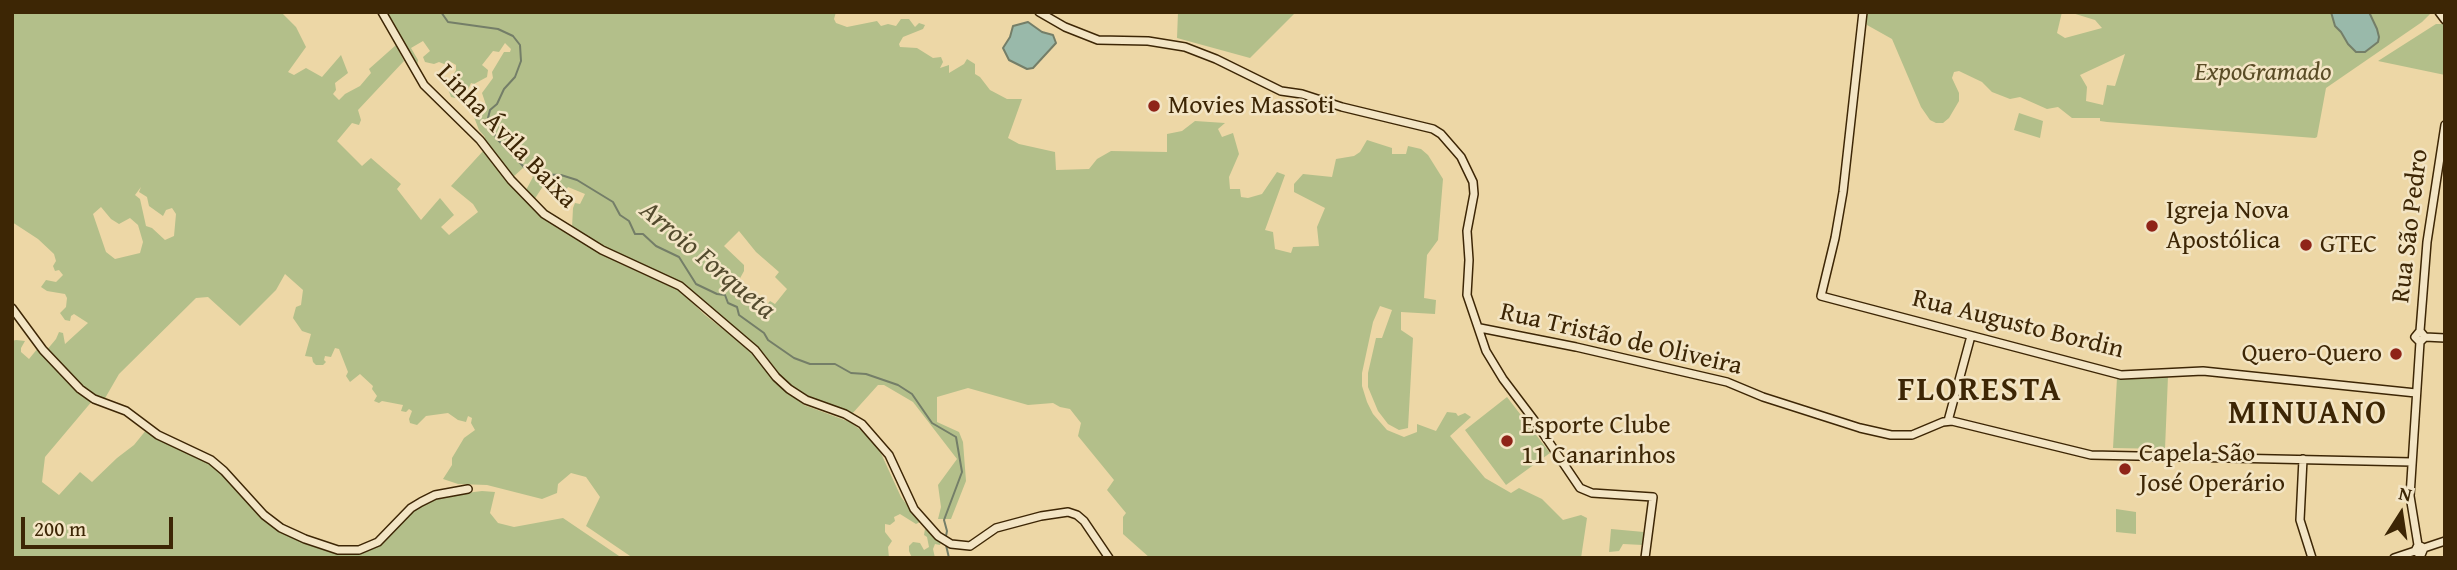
<!DOCTYPE html>
<html>
<head>
<meta charset="utf-8">
<style>
	body { margin:0 }
	#map { position:relative; width:2457px; height:570px; overflow:hidden; background:#edd7a6; font-family:"Gentium Book Plus",serif }
	canvas { display:block }
	.frame { position:absolute; inset:0; border:14px solid #3d2605; pointer-events:none }
	.north { position:absolute; left:2366px; top:479px; width:70px; height:70px; -webkit-text-stroke:5px #f3e5c5; paint-order:stroke; rotate:12deg; font-size:19px; font-weight:700; line-height:28px; text-align:center; color:#3d2605 }
	.north::after { content:''; display:block; margin:auto; width:24px; height:32px; background:#3d2605; clip-path:polygon(50% 0,100% 100%,50% 72%,0 100%) }
	.scale { position:absolute; left:21px; top:517px; width:152px; height:32px; box-sizing:border-box; border:4px solid #3d2605; border-top:0; padding-left:9px; font-size:21px; line-height:24px; white-space:nowrap; color:#3d2605; -webkit-text-stroke:5px #f3e5c5; paint-order:stroke }
</style>
</head>
<body>
<div id="map">
<canvas width="2457" height="570"></canvas>
<div class="frame"></div>
<div class="north">N</div>
<div class="scale">200 m</div>
</div>
<script>
const c = document.querySelector('canvas').getContext('2d');
c.lineJoin = 'round';
function paint(path, color) { c.fillStyle = color; c.fill(path, 'evenodd'); }
const poly = rows => new Path2D(rows.map(r => 'M' + r).join(''));
function trace(path, color, width, dash) { c.strokeStyle = color; c.lineWidth = width; c.lineCap = dash ? 'butt' : 'round'; c.setLineDash(dash || []); c.stroke(path); }
function label(font, color, halo, rows, align = 'center') {
  c.font = font + ' "Gentium Book Plus",serif'; c.lineWidth = 5; c.setLineDash([]); c.textBaseline = 'middle'; c.strokeStyle = halo; c.fillStyle = color; for (const [text, x, y, turn = 0] of rows) {
    c.save(); c.translate(x, y); c.rotate((+turn || 0) * Math.PI / 180); c.textAlign = isNaN(turn) ? turn : align; if (halo) c.strokeText(text, 0, 0); c.fillText(text, 0, 0); c.restore();
  }
}
paint(poly([
	[12,12,281,12,296,27,306,47,288,72,294,75,306,68,322,77,341,55,348,73,335,83,336,90,333,94,339,100,345,94,360,86,371,73,369,69,396,45,404,61,358,110,361,120,359,125,352,123,337,141,362,166,371,158,401,184,397,189,421,220,440,198,454,215,441,227,449,235,478,212,473,204,451,186,484,150,521,196,556,227,621,264,680,291,705,315,751,351,776,382,798,400,804,405,850,422,862,431,879,449,901,497,920,522,916,524,900,514,894,517,895,521,890,525,885,524,885,532,892,541,888,547,889,558,633,558,586,526,600,497,586,477,571,473,558,484,557,493,542,499,487,485,458,484,443,479,452,465,452,458,464,438,475,430,471,423,472,418,468,416,466,422,458,420,448,413,426,416,417,425,410,423,409,419,412,411,409,409,406,412,401,411,403,405,382,401,379,403,374,401,377,396,372,389,373,386,360,374,350,382,346,376,348,372,339,349,335,348,331,357,325,356,324,360,326,362,323,365,316,365,313,362,312,357,305,356,311,334,302,331,293,318,296,307,301,305,303,290,285,274,276,290,240,326,208,297,196,298,119,374,104,400,95,397,82,388,46,351,56,339,59,332,63,333,65,344,88,323,74,314,71,316,70,321,65,320,60,313,66,307,67,298,65,294,47,291,41,287,46,280,56,282,63,275,59,270,55,271,53,266,56,261,54,254,38,239,12,222],
	[141,187,139,192,147,197,149,206,163,216,166,210,172,208,176,214,174,236,165,240,152,228,146,226,140,199,135,195],
	[101,207,111,219,119,224,130,218,138,225,143,242,140,253,115,259,106,252,93,214],
	[385,12,836,12,834,19,836,23,847,27,877,21,881,26,888,24,896,26,901,19,909,19,915,27,919,23,925,25,923,29,903,37,899,44,900,47,917,48,933,58,941,57,943,62,940,68,949,65,949,73,964,64,967,59,975,64,975,74,980,77,990,90,1007,99,1022,99,1008,138,1019,144,1055,152,1056,170,1089,169,1097,159,1111,151,1167,152,1167,134,1182,131,1195,121,1225,123,1218,129,1222,137,1233,133,1239,154,1229,177,1230,189,1240,189,1241,197,1248,198,1262,194,1277,172,1285,175,1265,230,1273,232,1275,249,1291,253,1293,247,1319,246,1317,227,1325,208,1294,192,1294,184,1303,174,1332,177,1336,159,1354,156,1360,152,1367,140,1392,148,1392,154,1406,154,1408,146,1421,149,1428,155,1443,179,1438,240,1427,255,1424,298,1436,300,1435,314,1401,312,1401,330,1413,338,1408,428,1399,430,1388,424,1378,411,1368,387,1368,373,1376,338,1382,338,1392,310,1380,306,1373,322,1362,373,1362,386,1367,402,1373,414,1387,430,1404,437,1417,432,1417,424,1436,431,1447,412,1456,413,1458,416,1465,413,1471,417,1450,436,1485,478,1511,493,1519,488,1542,499,1563,520,1581,515,1587,518,1581,558,1150,558,1123,534,1123,517,1126,513,1107,490,1114,480,1078,436,1081,423,1070,409,1060,407,1053,403,1028,405,968,388,937,397,937,422,959,432,963,442,966,481,951,519,938,519,941,507,938,485,957,459,913,402,884,385,878,385,851,415,810,398,796,391,780,375,765,355,685,285,618,255,572,228,573,208,575,203,580,204,585,194,568,187,566,190,553,186,554,181,547,180,534,200,525,192,533,177,523,168,513,177,484,141,485,137,479,130,474,117,478,110,486,105,482,93,493,78,492,72,504,52,510,52,511,49,505,43,499,52,493,51,482,65,488,70,487,77,474,84,471,83,468,90,455,98,451,97,447,86,456,70,456,65,449,61,444,64,439,62,434,64,425,62,423,57,430,51,423,41,411,48,418,60,417,67],
	[739,231,756,252,779,272,775,277,787,289,775,304,770,301,759,314,733,291,744,271,744,265,724,246],
	[1178,12,1296,12,1250,58,1177,38],
	[1863,12,2062,12,2057,33,2065,38,2102,28,2095,20,2069,12,2432,12,2422,22,2326,88,2317,137,2315,138,2107,122,2100,121,2100,118,2072,118,2058,107,2047,109,2020,97,2010,99,1992,92,1982,82,1959,71,1954,72,1952,78,1959,93,1959,101,1949,118,1943,123,1936,123,1930,120,1921,107,1892,39,1867,25],
	[2125,54,2115,86,2107,85,2103,105,2086,101,2087,87,2080,75],
	[2436,24,2445,24,2445,75,2378,61],
	[2019,113,2043,121,2040,138,2014,130],
	[16,340,25,341,21,348,21,352,29,359,38,348,93,400,45,457,42,482,59,495,80,472,92,482,117,458,134,445,147,429,199,455,224,473,259,514,298,539,360,552,412,510,435,497,482,491,495,492,490,513,498,523,514,527,563,518,622,558,12,558,12,341],
	[2168,376,2165,449,2113,448,2117,378,2145,379],
	[1507,397,1550,453,1506,485,1465,430],
	[2116,509,2136,512,2136,534,2116,532],
	[925,529,941,542,940,545,935,544,933,549,935,558,912,558,909,551,909,546,913,542,920,543,924,550,929,547,927,537,924,535],
	[1611,529,1644,532,1643,545,1623,544,1619,551,1609,552]
]), '#b3bf8a');
const water = poly([
	[2331,12,2369,12,2377,29,2379,37,2378,42,2365,52,2356,52,2348,44,2341,32,2335,26,2331,12],
	[1028,22,1042,32,1053,35,1056,43,1033,68,1027,69,1009,60,1003,48,1010,37,1013,26,1028,22]
]);
paint(water, '#99b9aa');
trace(water, '#747e68', 2);
trace(poly([
	[441,12,448,22,498,29,513,36,520,45,521,61,515,77,504,89,497,104,490,110,488,118,492,122,496,138,524,167,534,174,561,175,577,180,613,202,620,215,629,221,635,234,643,234,656,246,679,257,696,284,717,294,725,295,728,303,737,307,739,315,764,333,768,340,794,358,810,364,835,364,851,373,866,374,898,385,912,394,932,423,956,437,962,472,944,520,947,531,946,536],
	[946,545,949,558]
]), '#747e68', 2);
const secondary = poly([
	[382,12,424,85,480,140,511,180,544,214,602,250,680,286,755,350,776,377,789,389,806,400,845,414,862,424,889,455,914,509,938,536,951,544,970,546,996,528,1041,516,1068,512,1077,515,1084,521,1109,558],
	[1039,12,1065,27,1098,40,1148,41,1185,47,1216,59,1281,91,1302,94,1342,107,1433,129,1441,134,1461,157,1473,182,1474,194,1467,231,1469,260,1467,295,1486,351,1503,379,1534,420,1580,488,1592,493,1653,497,1645,558],
	[1863,12,1843,192,1835,238,1821,296,2121,375,2203,371,2416,393],
	[2439,12,2445,20],
	[12,308,43,350,80,389,94,399,126,411,158,435,211,460,224,471,264,515,281,528,305,539,338,550,359,550,378,542,411,508,421,502,435,495,468,489],
	[1480,328,1576,347,1727,382,1763,397,1860,428,1891,435,1912,435,1943,422,1952,421,2091,455,2412,462],
	[2420,331,2415,337,2420,342,2425,337,2420,331,2427,242,2445,125],
	[2425,337,2445,338],
	[1948,421,1971,336],
	[2303,459,2300,520,2312,558],
	[2418,545,2424,548,2421,555,2415,551,2418,545,2410,496,2420,342],
	[2424,548,2445,541],
	[2394,558,2415,551]
]);
trace(secondary, '#3d2605', 10);
trace(secondary, '#f3e5c5', 7);
for (const [x, y, r, color] of [
	[1154,106,7,"#8f2418"],
	[2152,226,7,"#8f2418"],
	[2306,245,7,"#8f2418"],
	[2396,354,7,"#8f2418"],
	[1507,441,7,"#8f2418"],
	[2125,469,7,"#8f2418"]
]) { const dot = new Path2D(); dot.arc(x, y, r, 0, 2 * Math.PI); c.fillStyle = color; c.fill(dot); trace(dot, '#f3e5c5', 2.5); }
label('italic 26px', '#5a4c26', '#f3e5c5', [
	["ExpoGramado",2263,73]
]);
label('26px', '#3d2605', '#f3e5c5', [
	["Movies Massoti",1168,106],
	["Igreja Nova",2166,211],
	["Apostólica",2166,241],
	["GTEC",2320,245],
	["Quero-Quero",2382,354,"right"],
	["Esporte Clube",1521,426],
	["11 Canarinhos",1521,456],
	["Capela São",2139,454],
	["José Operário",2139,484]
], 'left');
label('26px', '#3d2605', '#f3e5c5', [
	["Linha Ávila Baixa",506,137,46],
	["Rua São Pedro",2411,226,-83],
	["Rua Augusto Bordin",2018,325,14],
	["Rua Tristão de Oliveira",1621,340,13]
]);
label('italic 28px', '#544b2e', '#f3e5c5', [
	["Arroio Forqueta",707,261,40]
]);
c.letterSpacing = '2px';
label('bold 33px', '#3d2605', '#f3e5c5', [
	["FLORESTA",1980,392],
	["MINUANO",2308,415]
]);
c.letterSpacing = '0px';
</script>
</body>
</html>
